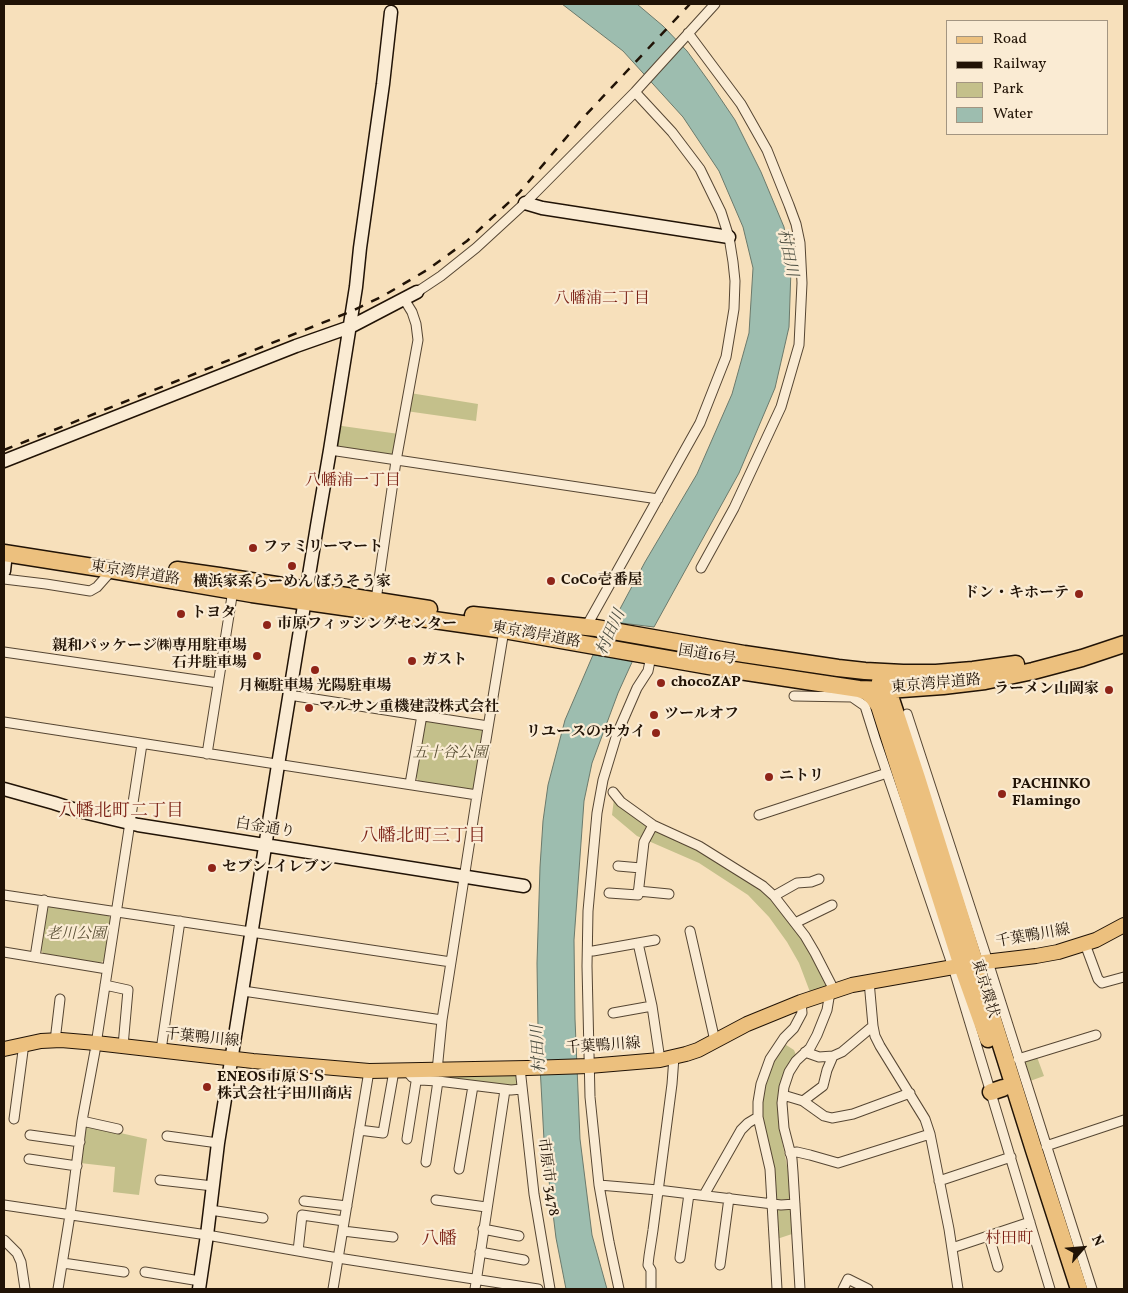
<!DOCTYPE html>
<html>
<head>
<meta charset="utf-8">
<style>
	body { margin:0 }
	#map { position:relative; width:1128px; height:1293px; overflow:hidden; background:#f7e0bb; font-family:Vollkorn,serif }
	canvas { display:block }
	.frame { position:absolute; inset:0; border:5px solid #211306; pointer-events:none }
	.legend { position:absolute; left:946px; top:20px; width:162px; height:115px; box-sizing:border-box; background:#faebd3; border:1px solid #a39581; margin:0; padding:6px 9px; list-style:none; font-size:15px; color:#211306 }
	.legend li { display:flex; align-items:center; gap:10px; height:25px }
	.legend b { width:25px; border:1px solid #a39581 }
	.north { position:absolute; left:1058px; top:1223px; width:50px; height:50px; -webkit-text-stroke:4px #faebd3; paint-order:stroke; rotate:63deg; font-size:14px; font-weight:700; line-height:20px; text-align:center; color:#211306 }
	.north::after { content:''; display:block; margin:auto; width:18px; height:22px; background:#211306; clip-path:polygon(50% 0,100% 100%,50% 72%,0 100%) }
</style>
</head>
<body>
<div id="map">
<canvas width="1128" height="1293"></canvas>
<div class="frame"></div>
<ul class="legend">
<li><b style="height:6px;background:#ecc07e"></b>Road</li>
<li><b style="height:6px;background:#211306"></b>Railway</li>
<li><b style="height:14px;background:#c4c08b"></b>Park</li>
<li><b style="height:14px;background:#9dbdaf"></b>Water</li>
</ul>
<div class="north">N</div>
</div>
<script>
const c = document.querySelector('canvas').getContext('2d');
c.lineJoin = 'round';
function paint(path, color) { c.fillStyle = color; c.fill(path, 'evenodd'); }
const poly = rows => new Path2D(rows.map(r => 'M' + r).join(''));
function trace(path, color, width, dash) { c.strokeStyle = color; c.lineWidth = width; c.lineCap = dash ? 'butt' : 'round'; c.setLineDash(dash || []); c.stroke(path); }
function label(font, color, halo, rows, align = 'center') {
  c.font = font + ' Vollkorn,"Noto Serif JP",serif'; c.lineWidth = 4.5; c.setLineDash([]); c.textBaseline = 'middle'; c.strokeStyle = halo; c.fillStyle = color; for (const [text, x, y, turn = 0] of rows) {
    c.save(); c.translate(x, y); c.rotate((+turn || 0) * Math.PI / 180); c.textAlign = isNaN(turn) ? turn : align; if (halo) c.strokeText(text, 0, 0); c.fillText(text, 0, 0); c.restore();
  }
}
paint(poly([
	[410,393,478,404,476,421,406,411],
	[335,425,399,434,395,459,332,450],
	[430,720,479,727,484,732,475,787,471,790,419,783,416,776,425,723],
	[614,799,630,814,650,827,701,850,768,894,779,904,810,950,827,986,810,992,799,963,787,942,769,917,748,895,699,863,637,836,612,815],
	[52,906,107,914,112,920,105,960,98,964,45,956,41,950,47,909],
	[783,1043,794,1050,796,1055,782,1078,778,1103,779,1126,789,1176,792,1234,777,1239,759,1113,770,1063],
	[1037,1057,1044,1076,1030,1081,1024,1061],
	[517,1076,519,1084,517,1086,510,1086,507,1085,497,1086,445,1077],
	[85,1125,147,1139,139,1195,113,1192,115,1167,80,1163]
]), '#c4c08b');
const water = poly([
	[562,4,637,4,663,26,687,51,710,83,735,120,761,172,784,227,791,269,789,327,775,388,739,473,654,627,613,622,645,562,697,474,732,394,749,333,753,268,743,227,719,171,683,117,623,51,562,4],
	[593,655,633,660,618,693,592,763,584,801,574,940,575,1019,580,1139,592,1235,607,1289,566,1289,556,1238,544,1140,538,1029,537,963,540,867,543,821,548,785,565,720,593,655]
]);
paint(water, '#9dbdaf');
trace(water, '#6b796b', 1);
const street = poly([
	[688,33,741,104,767,150,789,205,796,224,800,243,802,283,799,345,781,407,734,508,701,568],
	[417,292,441,276,476,248,525,203,635,92,715,4],
	[330,450,658,499],
	[4,579,46,584,90,591,97,587,112,570],
	[376,600,396,461,418,340,416,324,412,312,404,299],
	[586,627,700,423,726,357,734,309,735,281,733,262,729,237,721,212,700,169,672,132,635,92],
	[4,652,218,683],
	[289,695,488,726],
	[794,696,852,697,865,706,876,741,953,967,1050,1289],
	[907,714,988,962,1092,1289],
	[4,722,477,795],
	[207,754,233,590],
	[410,784,422,715],
	[613,792,621,802,653,825,699,846,763,886,774,896,805,936,815,953,834,990],
	[759,815,887,773],
	[618,866,641,868],
	[638,891,669,894],
	[609,893,638,895,644,842,653,825],
	[4,895,451,962],
	[774,896,797,883,811,882,819,879],
	[795,923,832,905],
	[690,931,715,1041],
	[638,943,652,1006,660,1060],
	[1085,944,1098,979,1102,983,1124,977],
	[593,951,655,940],
	[4,952,107,969],
	[35,957,44,900],
	[869,981,873,1026,875,1036,880,1046,925,1119,930,1134,949,1229,958,1289],
	[105,985,128,990,123,1046],
	[243,991,442,1020],
	[613,1013,652,1006],
	[55,1041,60,999],
	[161,1050,180,921],
	[805,1052,819,1057,833,1056,842,1052,873,1026],
	[1018,1059,1096,1035],
	[520,1068,534,1194,550,1289],
	[407,1071,412,1077,420,1080,438,1081,511,1090,522,1089],
	[437,1071,442,1020,477,795,504,630],
	[783,1095,803,1101,824,1116,832,1118,853,1114,910,1093],
	[803,1101,823,1086,827,1070,833,1056],
	[14,1119,23,1051,23,1044],
	[82,1121,118,1129],
	[359,1130,383,1133,394,1071],
	[30,1135,80,1142],
	[167,1136,218,1143],
	[407,1139,416,1082,415,1078],
	[1046,1146,1124,1120],
	[790,1153,797,1152,810,1155,838,1163,930,1134],
	[29,1159,77,1166],
	[426,1162,438,1081],
	[459,1169,473,1086],
	[160,1180,213,1186],
	[939,1181,1011,1157],
	[599,1185,658,1190,781,1205,795,1204],
	[704,1195,741,1130,748,1123,758,1117],
	[436,1200,486,1207],
	[304,1201,347,1206],
	[4,1205,207,1235,338,1258,538,1289],
	[210,1210,263,1218],
	[483,1229,519,1236],
	[343,1231,393,1237],
	[989,1236,998,1267],
	[4,1240,17,1253,21,1262,25,1289],
	[952,1248,1030,1222],
	[298,1251,302,1215,344,1221],
	[480,1252,524,1260],
	[680,1258,689,1194],
	[63,1263,124,1272],
	[720,1265,729,1198],
	[145,1272,200,1281],
	[58,1289,70,1215,82,1121,95,1051,142,744],
	[333,1289,369,1071],
	[475,1289,505,1090],
	[619,1289,609,1242,599,1185,590,1097,587,966,588,911,597,813,603,780,617,734,637,688,648,671,651,656],
	[651,1289,651,1270,648,1265,649,1256,653,1230,672,1084,674,1057],
	[777,1289,770,1169,758,1117,758,1102,761,1084,770,1059,784,1038,794,1028,802,1013,801,1002],
	[800,1289,793,1172,792,1159,784,1128,782,1103,784,1087,789,1072,796,1061,810,1048,817,1035,827,1010,830,992],
	[843,1289,848,1279,868,1289]
]);
const secondary = poly([
	[525,203,542,208,729,237],
	[4,461,296,346,350,327,417,292],
	[4,571,6,553],
	[4,789,54,803,79,811,138,825,524,886],
	[199,1289,207,1235,218,1143,278,765,317,526,330,450,356,287,360,248,383,84,391,12]
]);
const primary = poly([
	[4,1049,41,1041,61,1040,96,1043,253,1061,369,1071,527,1068,589,1066,660,1060,686,1054,698,1050,747,1024,801,1002,852,985,976,963,1036,956,1058,952,1096,940,1124,925]
]);
const highway = poly([
	[4,553,112,570,252,594,504,630,720,668,859,689,888,690,943,686,985,681,1033,671,1082,658,1124,644],
	[177,570,219,576,429,609],
	[473,615,596,628,744,654,838,668,865,671,903,673,936,673,973,670,1016,664],
	[880,682,883,684,888,690,917,778,1034,1150,1079,1289],
	[859,689,867,692,873,697,879,706,962,966,988,1039],
	[991,1092,1003,1088]
]);
trace(street, '#564633', 11);
trace(secondary, '#211306', 15);
trace(primary, '#211306', 16);
trace(highway, '#211306', 19);
trace(street, '#faebd3', 9);
trace(secondary, '#faebd3', 12);
trace(primary, '#ecc07e', 14);
trace(highway, '#ecc07e', 16);
trace(poly([
	[4,450,352,311,383,296,427,270,467,241,519,193,582,119,690,4]
]), '#211306', 2.5, [9, 9]);
for (const [x, y, r, color] of [
	[253,548,5,"#8f2418"],
	[292,566,5,"#8f2418"],
	[551,581,5,"#8f2418"],
	[1079,594,5,"#8f2418"],
	[181,614,5,"#8f2418"],
	[267,625,5,"#8f2418"],
	[257,656,5,"#8f2418"],
	[412,661,5,"#8f2418"],
	[315,670,5,"#8f2418"],
	[661,683,5,"#8f2418"],
	[1109,690,5,"#8f2418"],
	[309,708,5,"#8f2418"],
	[654,715,5,"#8f2418"],
	[656,733,5,"#8f2418"],
	[769,777,5,"#8f2418"],
	[1002,794,5,"#8f2418"],
	[212,868,5,"#8f2418"],
	[207,1087,5,"#8f2418"]
]) { const dot = new Path2D(); dot.arc(x, y, r, 0, 2 * Math.PI); c.fillStyle = color; c.fill(dot); trace(dot, '#faebd3', 2); }
label('bold 15px', '#211306', '#faebd3', [
	["ファミリーマート",263,548],
	["CoCo壱番屋",561,581],
	["横浜家系らーめん ぼうそう家",292,583,"center"],
	["ドン・キホーテ",1069,594,"right"],
	["トヨタ",191,614],
	["市原フィッシングセンター",277,625],
	["親和パッケージ㈱専用駐車場",247,647,"right"],
	["石井駐車場",247,664,"right"],
	["ガスト",422,661],
	["chocoZAP",671,683],
	["月極駐車場 光陽駐車場",315,687,"center"],
	["ラーメン山岡家",1099,690,"right"],
	["マルサン重機建設株式会社",319,708],
	["ツールオフ",664,715],
	["リユースのサカイ",646,733,"right"],
	["ニトリ",779,777],
	["PACHINKO",1012,785],
	["Flamingo",1012,802],
	["セブン-イレブン",222,868],
	["ENEOS市原ＳＳ",217,1078],
	["株式会社宇田川商店",217,1095]
], 'left');
label('15px', '#211306', '#faebd3', [
	["東京湾岸道路",135,574,9],
	["東京湾岸道路",536,636,10],
	["国道16号",707,656,9],
	["東京湾岸道路",936,685,-5],
	["白金通り",265,829,9],
	["千葉鴨川線",1033,937,-10],
	["東京環状",984,989,73],
	["千葉鴨川線",202,1039,6],
	["千葉鴨川線",603,1047,-4],
	["市原市 3478",547,1177,82]
]);
label('italic 15px', '#5a5035', '#faebd3', [
	["五十谷公園",450,754],
	["老川公園",76,935]
]);
label('italic 16px', '#4c4e41', '#faebd3', [
	["村田川",786,253,79],
	["村田川",612,633,-66],
	["村田川",540,1049,-93]
]);
label('16px', '#7a1f14', '#faebd3', [
	["八幡浦二丁目",602,300],
	["八幡浦一丁目",353,482],
	["村田町",1009,1240]
]);
label('18px', '#7a1f14', '#faebd3', [
	["八幡北町二丁目",121,813],
	["八幡北町三丁目",423,838],
	["八幡",439,1241]
]);
</script>
</body>
</html>
